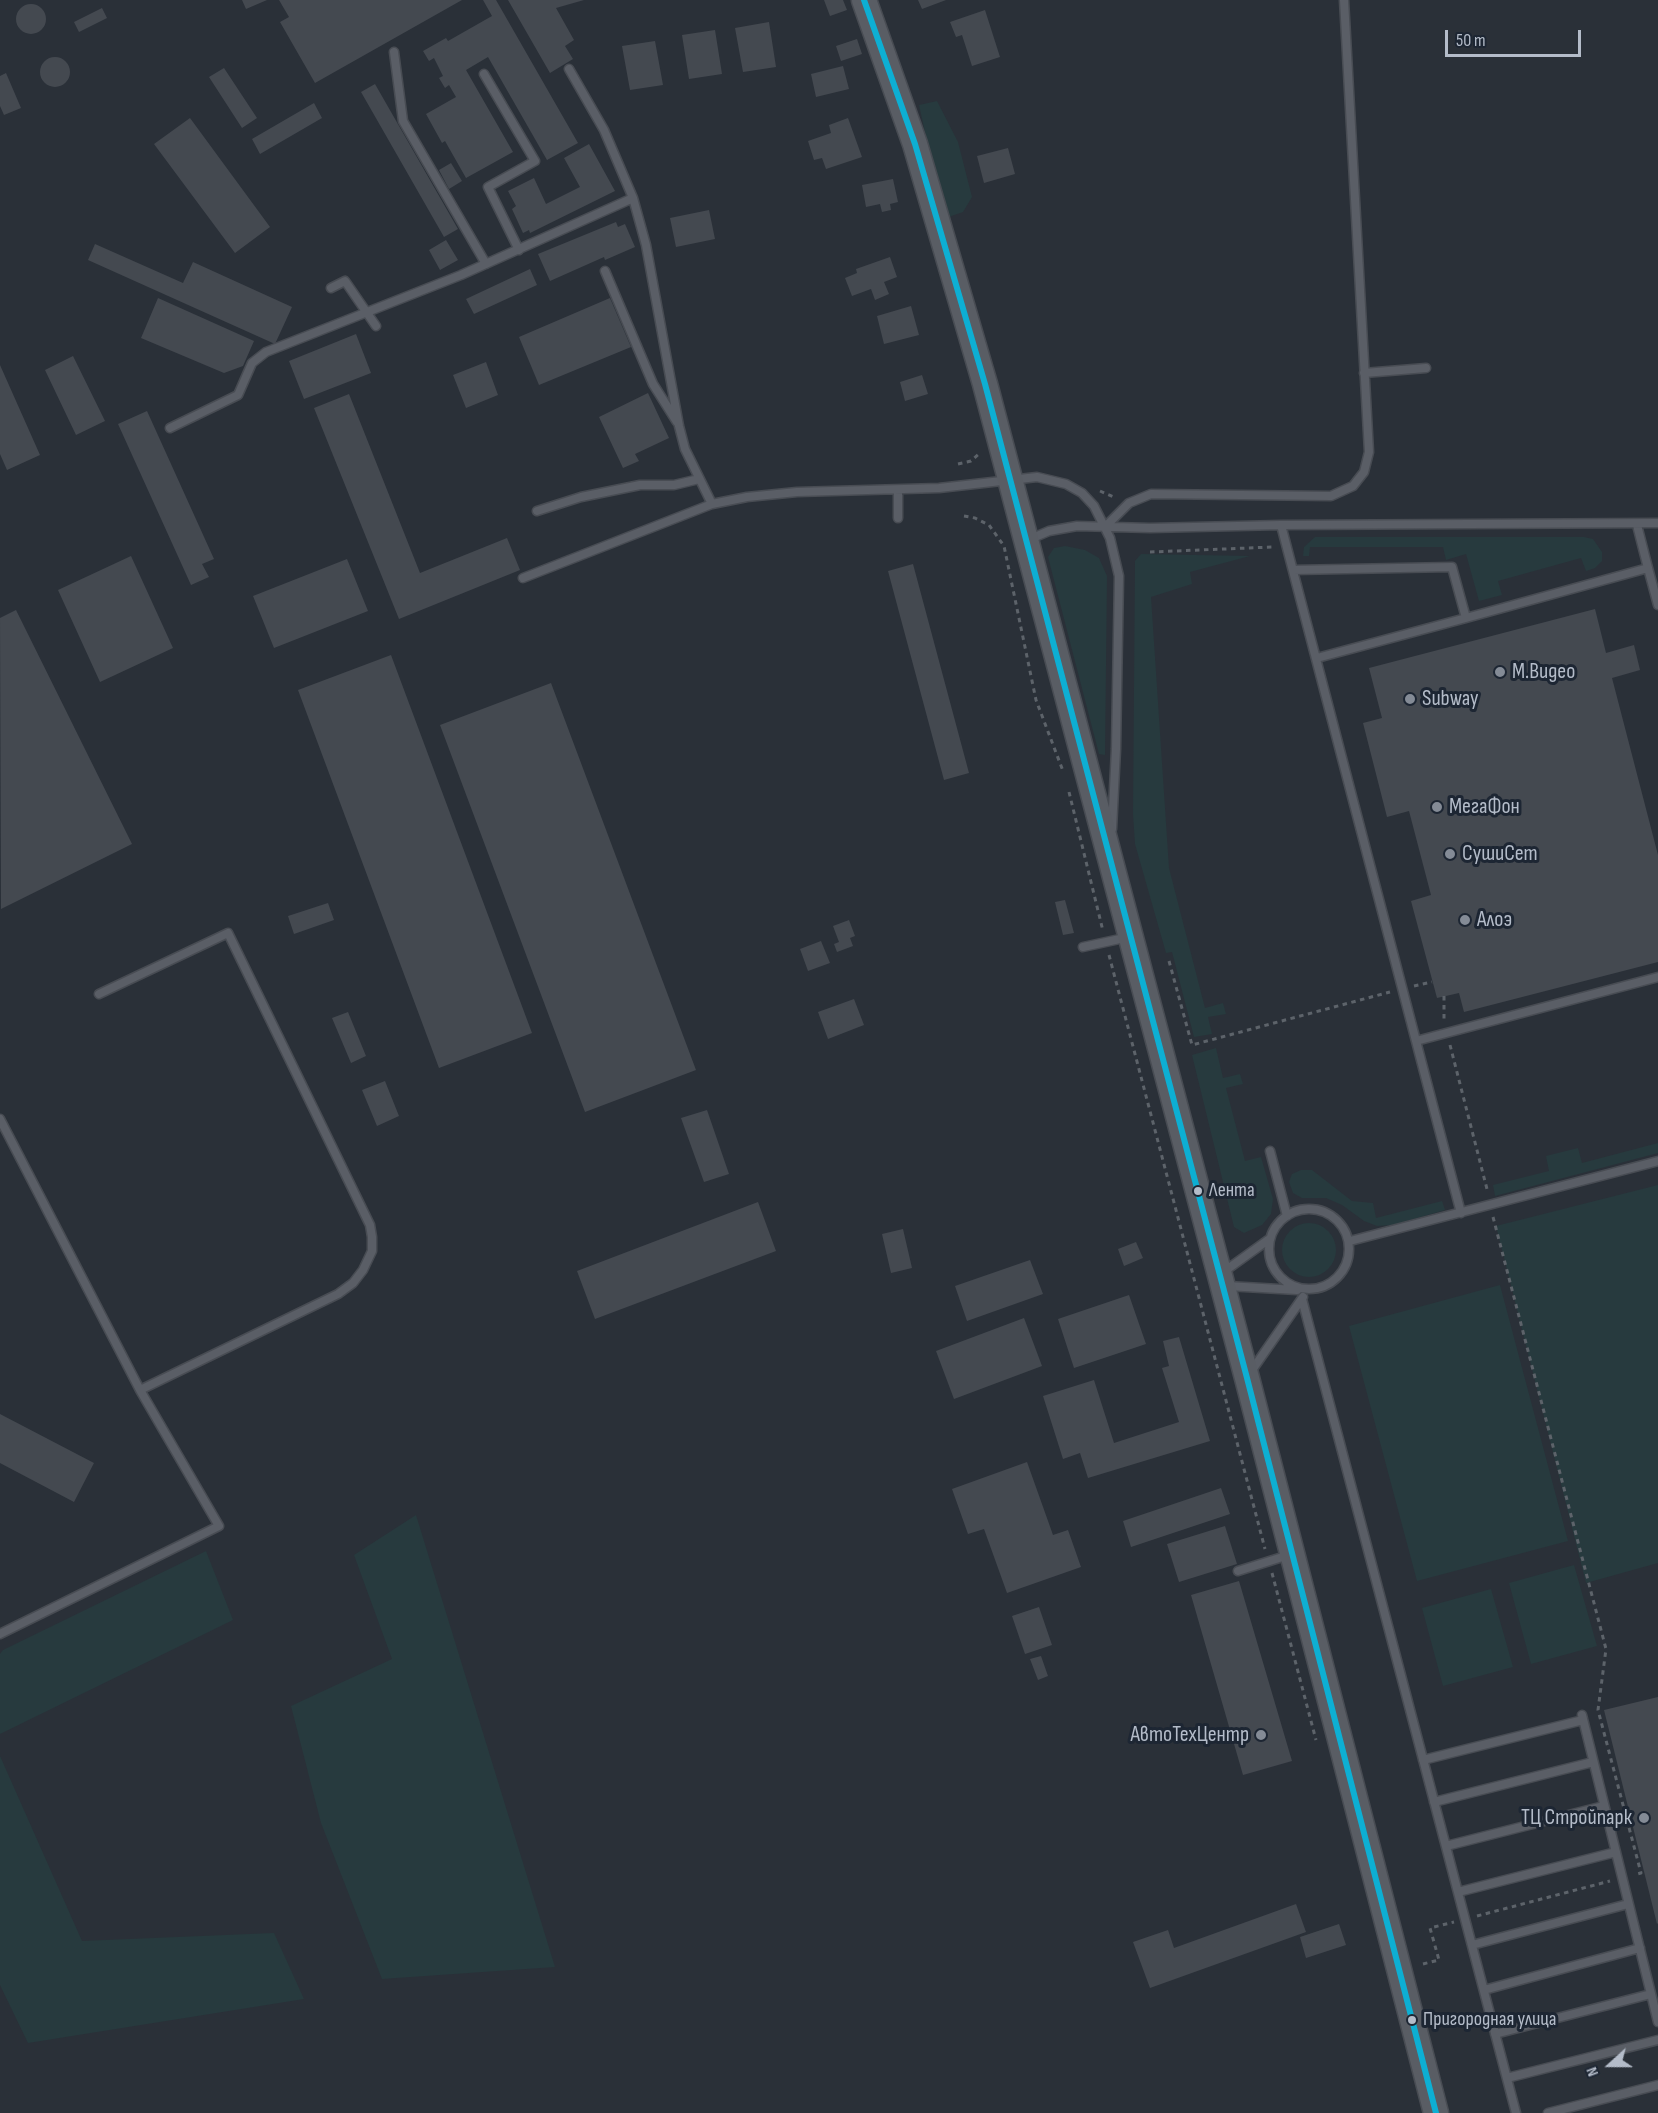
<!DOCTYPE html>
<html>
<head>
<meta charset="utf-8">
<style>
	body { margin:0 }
	#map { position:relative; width:1658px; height:2113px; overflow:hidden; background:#2a3038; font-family:"Sofia Sans Condensed",sans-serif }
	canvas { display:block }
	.north { position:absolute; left:1580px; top:2035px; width:60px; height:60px; -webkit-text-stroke:4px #1d2633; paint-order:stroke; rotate:249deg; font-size:16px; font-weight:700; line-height:24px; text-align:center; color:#b4bcc9 }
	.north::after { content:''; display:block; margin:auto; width:21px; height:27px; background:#b4bcc9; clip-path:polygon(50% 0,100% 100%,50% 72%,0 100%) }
	.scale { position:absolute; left:1445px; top:30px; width:136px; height:27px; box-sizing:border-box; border:3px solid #b4bcc9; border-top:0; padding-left:8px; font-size:18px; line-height:21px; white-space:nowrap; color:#b4bcc9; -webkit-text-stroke:4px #1d2633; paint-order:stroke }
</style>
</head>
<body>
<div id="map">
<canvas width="1658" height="2113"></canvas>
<div class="north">N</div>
<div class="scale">50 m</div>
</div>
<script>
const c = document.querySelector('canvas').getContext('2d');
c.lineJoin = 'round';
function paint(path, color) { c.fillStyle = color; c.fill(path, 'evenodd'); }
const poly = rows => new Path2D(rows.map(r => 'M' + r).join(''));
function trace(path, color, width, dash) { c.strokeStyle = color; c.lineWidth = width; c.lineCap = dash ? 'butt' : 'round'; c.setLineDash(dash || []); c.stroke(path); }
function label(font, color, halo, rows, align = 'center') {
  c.font = font + ' "Sofia Sans Condensed",sans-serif'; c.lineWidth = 6; c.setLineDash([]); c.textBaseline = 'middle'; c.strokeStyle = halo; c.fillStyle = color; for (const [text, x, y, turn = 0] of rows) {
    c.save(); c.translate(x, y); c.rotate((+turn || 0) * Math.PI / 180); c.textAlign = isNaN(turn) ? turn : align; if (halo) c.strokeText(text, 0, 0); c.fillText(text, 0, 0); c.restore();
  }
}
paint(poly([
	[937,101,958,142,972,197,963,212,951,216,945,223,919,105],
	[1315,537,1584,537,1593,539,1602,552,1602,561,1595,568,1586,571,1581,558,1498,581,1502,595,1479,601,1466,554,1446,560,1443,547,1310,547,1309,556,1303,556,1304,547],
	[1065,546,1085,550,1099,558,1107,576,1105,755,1099,754,1048,557,1054,548],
	[1141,554,1250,556,1190,572,1192,584,1151,597,1169,868,1205,1008,1223,1003,1226,1014,1208,1017,1212,1034,1194,1037,1172,952,1166,953,1135,844,1133,814,1135,561],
	[1216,1048,1223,1078,1240,1074,1243,1084,1226,1088,1245,1161,1261,1157,1273,1199,1271,1214,1262,1225,1244,1233,1234,1227,1192,1055],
	[1658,1143,1658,1153,1495,1196,1493,1185,1549,1171,1546,1156,1578,1148,1582,1163],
	[1301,1170,1312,1170,1352,1201,1373,1203,1376,1218,1442,1201,1445,1210,1393,1225,1377,1226,1364,1221,1342,1205,1326,1198,1302,1198,1293,1193,1289,1182,1292,1174],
	[1658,1185,1658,1563,1586,1583,1496,1226],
	'1282 1250a27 27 0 1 1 54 0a27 27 0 1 1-54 0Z',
	[1500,1285,1568,1541,1417,1581,1349,1326],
	[416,1515,555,1967,382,1979,321,1823,291,1706,392,1659,354,1555],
	[206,1551,233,1620,0,1734,0,1654,3,1650],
	[1574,1565,1597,1646,1531,1664,1509,1583],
	[1491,1589,1513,1667,1443,1686,1422,1608],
	[0,1756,82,1941,274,1933,304,1999,28,2043,0,1985]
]), '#273a3e');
paint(poly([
	[242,0,267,0,246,9],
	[279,0,462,0,315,83,280,22,289,17],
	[483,0,496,0,578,143,547,160,488,57,466,70,513,152,466,178,445,141,442,143,426,114,456,97,449,85,445,88,439,78,443,76,434,58,429,61,423,51,446,38,448,41,492,16],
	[508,0,584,0,556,8,574,40,565,46,573,59,550,73],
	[824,0,843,0,847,10,830,16],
	[918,0,946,0,922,9],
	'16 19a15 15 0 1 1 30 0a15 15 0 1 1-30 0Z',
	[102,8,107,18,79,32,74,22],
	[985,10,1000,57,972,66,962,35,956,37,950,22],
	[769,22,776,67,743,72,735,28],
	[715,30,722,74,689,79,682,35],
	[857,39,862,54,841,61,836,46],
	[655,41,663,85,630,90,622,46],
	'40 72a15 15 0 1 1 30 0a15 15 0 1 1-30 0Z',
	[843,66,849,89,816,97,811,74],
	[224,68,257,118,242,128,209,77],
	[6,73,21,108,4,115,0,106,0,76],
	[375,84,458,229,444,237,361,92],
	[314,103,322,118,260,154,252,139],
	[190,118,270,227,235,253,154,144],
	[848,118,862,157,826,169,822,158,814,160,808,141,831,133,829,125],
	[589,144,615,191,530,233,529,230,523,233,512,209,516,206,508,191,534,178,546,204,580,187,564,158],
	[1008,148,1015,174,984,183,977,156],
	[451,163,462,181,449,189,439,170],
	[893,179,898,202,890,204,891,210,882,212,880,204,866,207,862,185],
	[709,210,715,239,676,247,670,218],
	[616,222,618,227,625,224,635,247,605,260,604,257,550,281,538,254],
	[446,240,458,260,440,270,429,250],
	[95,244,183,283,193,262,292,307,275,344,88,260],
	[890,257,897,277,884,282,889,294,875,300,871,289,852,296,845,278,857,273,856,269],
	[530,269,537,285,474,314,466,299],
	[158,298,254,341,243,366,224,373,141,338],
	[610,298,631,347,539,385,519,337],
	[911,306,919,335,884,344,877,316],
	[356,334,371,373,304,399,289,361],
	[73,356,105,421,76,435,45,370],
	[486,362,498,395,466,408,453,375],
	[0,365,40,455,7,470,0,454],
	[922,375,928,394,905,401,900,382],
	[648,393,669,438,635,454,639,461,623,468,599,417],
	[349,394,420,573,507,538,520,570,399,619,314,408],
	[147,411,214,559,202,564,209,577,191,585,118,424],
	[131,556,173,648,100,682,58,590],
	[347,559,368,611,274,648,253,596],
	[913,564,969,773,944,780,888,571],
	[1595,609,1606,653,1634,645,1640,670,1612,678,1658,855,1658,962,1464,1012,1459,993,1437,998,1411,901,1431,895,1409,811,1387,817,1363,723,1382,718,1369,668],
	[16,610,132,844,1,909,0,618],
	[391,655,532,1033,439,1068,298,690],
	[551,683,696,1070,585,1112,440,725],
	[1065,900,1074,933,1063,935,1055,902],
	[328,903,334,920,294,934,288,916],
	[849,920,855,936,850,938,853,946,837,952,834,944,839,942,833,926],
	[821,941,830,963,808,971,800,949],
	[854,999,864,1025,828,1039,818,1012],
	[348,1012,366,1056,351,1063,332,1018],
	[385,1081,399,1116,377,1126,362,1090],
	[707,1110,729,1174,704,1182,681,1118],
	[758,1202,776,1251,595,1319,577,1271],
	[903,1229,912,1268,891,1273,882,1234],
	[1136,1242,1143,1258,1124,1266,1118,1249],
	[1030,1260,1043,1294,967,1321,955,1286],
	[1129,1295,1146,1344,1074,1368,1058,1319],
	[1024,1318,1042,1366,954,1399,936,1351],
	[1179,1337,1210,1441,1088,1478,1080,1453,1063,1459,1043,1396,1094,1380,1114,1443,1179,1422,1162,1368,1169,1366,1163,1341],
	[0,1414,94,1463,74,1502,0,1463],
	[1027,1462,1053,1535,1068,1530,1081,1567,1007,1593,984,1529,968,1534,952,1489],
	[1221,1488,1230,1514,1131,1547,1123,1521],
	[1225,1526,1237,1564,1179,1582,1167,1544],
	[1239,1581,1292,1761,1243,1775,1191,1595],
	[1039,1607,1052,1645,1025,1654,1012,1616],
	[1041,1656,1048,1676,1038,1680,1030,1659],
	[1658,1697,1658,1923,1657,1924,1604,1710],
	[1296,1904,1306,1932,1150,1988,1133,1942,1168,1930,1174,1948],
	[1339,1924,1346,1945,1306,1958,1300,1937]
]), '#444950');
const lane = poly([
	[394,52,403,121,486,264],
	[569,69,604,130,633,198,646,245,679,426,685,449,712,504],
	[484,74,535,161,488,187,519,250],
	[605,271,653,384,677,422],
	[331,288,345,281,376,326],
	[1364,373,1426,368],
	[170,428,238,395,252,363,266,352,461,275,633,198],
	[537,511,581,497,640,485,674,485,699,479],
	[898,518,898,490],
	[1281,525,1461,1213],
	[1637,525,1648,568],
	[1105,527,1129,503,1151,494,1331,496,1353,486,1364,472,1369,452,1344,0],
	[1028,540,1049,531,1077,526,1150,528,1281,525,1658,523],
	[1293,570,1452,567,1466,618,1317,658],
	[523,578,712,504,747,497,797,492,939,488,1037,477,1066,484,1082,493,1094,506,1110,538,1119,576,1116,749,1112,829],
	[1466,618,1648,568,1658,605],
	[1083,947,1129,937],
	[99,994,228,933,370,1225,372,1237,372,1251,363,1270,353,1283,338,1294,140,1390],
	[1416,1041,1658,977],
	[0,1119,140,1390,219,1526,0,1634],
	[1270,1151,1287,1216],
	'1269 1249a40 40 0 1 1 80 0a40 40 0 1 1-80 0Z',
	[1350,1241,1658,1161],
	[1222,1273,1268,1240],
	[1227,1286,1297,1290],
	[1302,1299,1516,2113],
	[1250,1373,1303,1297],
	[1238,1571,1292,1554],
	[1582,1715,1658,2022],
	[1423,1760,1583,1720],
	[1434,1802,1593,1762],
	[1446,1846,1604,1806],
	[1458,1892,1616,1852],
	[1472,1945,1628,1904],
	[1484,1990,1640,1948],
	[1495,2034,1651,1994],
	[1507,2078,1658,2040],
	[1548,2113,1658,2085]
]);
const secondary = poly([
	[864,0,915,144,985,384,1247,1378,1436,2113]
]);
trace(lane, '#484c53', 11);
trace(secondary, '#484c53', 27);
trace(poly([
	[958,464,971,461,981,452],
	[1100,491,1116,498],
	[964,516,975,518,989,525,1004,546,1036,700,1063,771],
	[1150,552,1273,547],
	[1069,792,1103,931],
	[1109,955,1265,1549],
	[1169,961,1192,1045,1390,992],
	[1414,986,1432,982],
	[1444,996,1444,1021],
	[1450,1045,1488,1193],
	[1493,1217,1606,1649,1598,1710,1641,1873,1634,1875],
	[1272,1573,1316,1740],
	[1477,1916,1610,1881],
	[1423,1964,1439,1960,1430,1928,1454,1922]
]), '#5d636a', 3, [4.5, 4.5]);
trace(lane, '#5a5e66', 8);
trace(secondary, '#595d64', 24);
trace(poly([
	[864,0,915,144,985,384,1247,1378,1436,2113]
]), '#0dafd3', 6);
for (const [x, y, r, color] of [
	[1500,672,6,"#848b96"],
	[1410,699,6,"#848b96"],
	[1437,807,6,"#848b96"],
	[1450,854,6,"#848b96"],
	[1465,920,6,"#848b96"],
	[1198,1191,5,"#b4bcc9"],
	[1261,1735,6,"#848b96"],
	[1644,1818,6,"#848b96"],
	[1412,2020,5,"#b4bcc9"]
]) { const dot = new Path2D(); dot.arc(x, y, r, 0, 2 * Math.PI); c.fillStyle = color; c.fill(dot); trace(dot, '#1d2633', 2); }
label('20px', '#b4bcc9', '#1d2633', [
	["Лента",1209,1191],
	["Пригородная улица",1423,2020]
], 'left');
label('22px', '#b4bcc9', '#1d2633', [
	["М.Видео",1512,672],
	["Subway",1422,699],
	["МегаФон",1449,807],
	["СушиСет",1462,854],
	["Алоэ",1477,920],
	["АвтоТехЦентр",1249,1735,"right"],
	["ТЦ Стройпарк",1632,1818,"right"]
], 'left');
</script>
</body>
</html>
